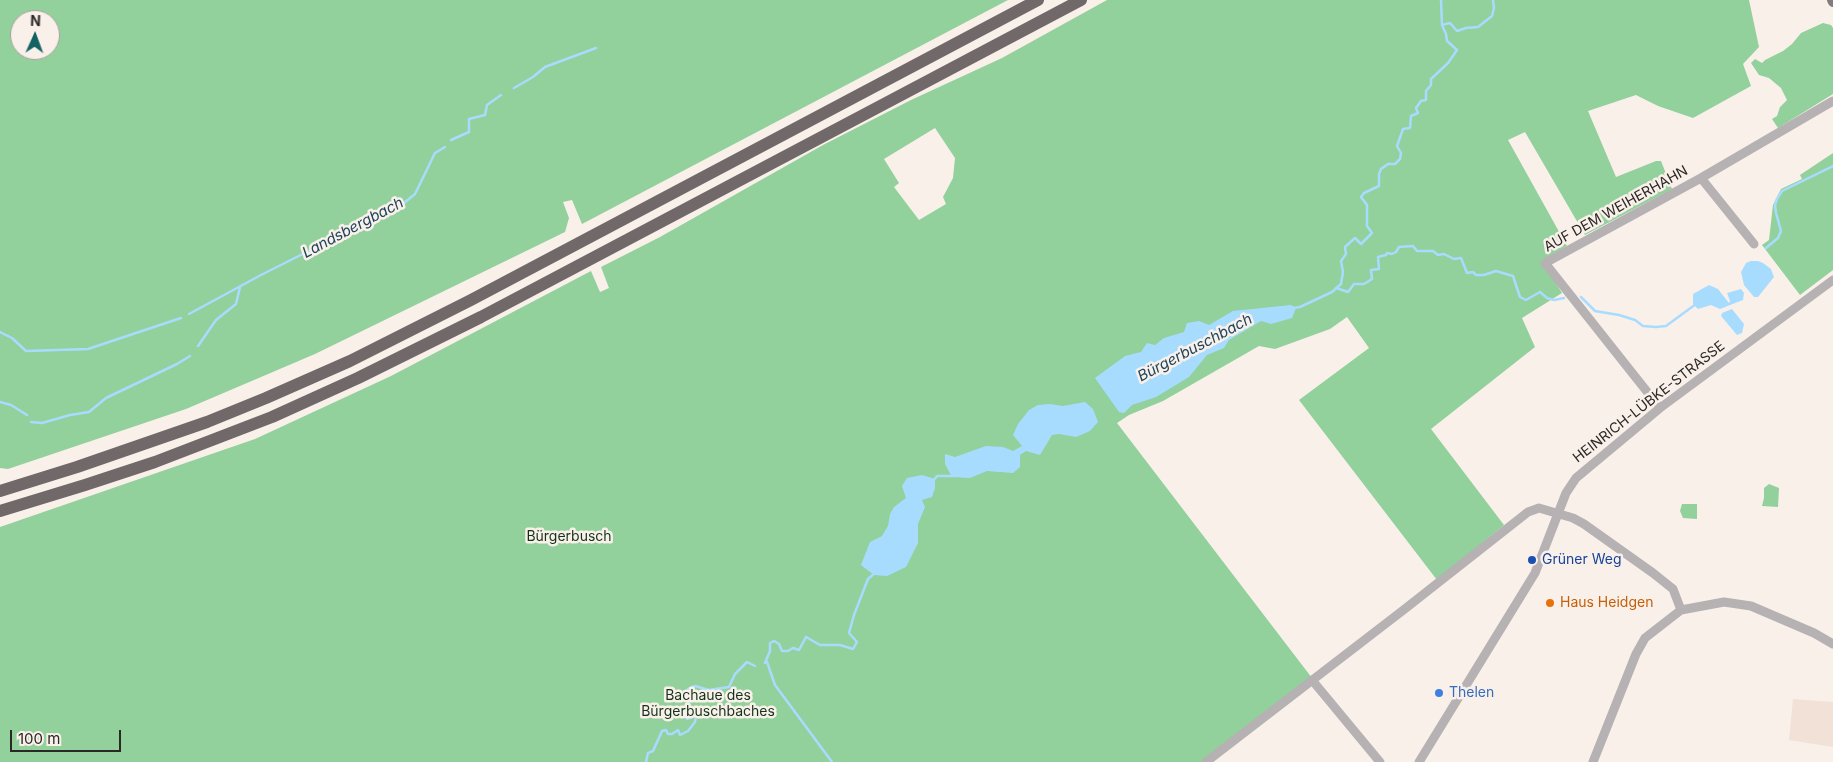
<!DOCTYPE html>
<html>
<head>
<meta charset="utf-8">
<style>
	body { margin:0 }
	#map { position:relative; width:1833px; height:762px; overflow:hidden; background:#f9f0ea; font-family:Inter,sans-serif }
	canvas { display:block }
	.north { position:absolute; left:10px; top:10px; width:50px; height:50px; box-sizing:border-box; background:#f9f0ea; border:1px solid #a7a09c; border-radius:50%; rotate:2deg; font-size:14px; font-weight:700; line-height:20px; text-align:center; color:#2b2826 }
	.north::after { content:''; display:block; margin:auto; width:18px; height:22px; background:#136362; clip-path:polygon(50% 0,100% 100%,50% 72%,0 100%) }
	.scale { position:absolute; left:10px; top:730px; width:111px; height:22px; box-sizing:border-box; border:2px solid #2b2826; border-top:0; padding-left:6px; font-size:15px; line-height:18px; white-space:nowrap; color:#2b2826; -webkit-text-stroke:4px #f9f0ea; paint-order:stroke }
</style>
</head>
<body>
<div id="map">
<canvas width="1833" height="762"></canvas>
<div class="north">N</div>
<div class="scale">100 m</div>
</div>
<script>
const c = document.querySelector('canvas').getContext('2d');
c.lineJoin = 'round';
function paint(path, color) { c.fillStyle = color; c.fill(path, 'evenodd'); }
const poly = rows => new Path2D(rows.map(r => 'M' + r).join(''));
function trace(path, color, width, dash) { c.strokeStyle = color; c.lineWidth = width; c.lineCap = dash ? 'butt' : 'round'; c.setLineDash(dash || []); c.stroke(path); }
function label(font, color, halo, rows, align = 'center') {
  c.font = font + ' Inter,sans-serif'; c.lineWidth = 5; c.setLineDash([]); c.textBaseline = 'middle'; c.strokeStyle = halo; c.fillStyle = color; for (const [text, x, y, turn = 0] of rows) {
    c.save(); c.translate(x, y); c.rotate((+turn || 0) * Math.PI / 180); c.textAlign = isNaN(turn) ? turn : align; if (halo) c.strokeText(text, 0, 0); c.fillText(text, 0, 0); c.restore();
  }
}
paint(poly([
	[1793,699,1833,702,1833,747,1789,740]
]), '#f1e1d7');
paint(poly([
	[0,0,1008,0,582,224,572,200,563,202,569,218,565,232,315,354,186,409,8,469,0,468],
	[20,20,50,20,50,50,20,50],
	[1107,0,1749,0,1759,47,1743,64,1751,86,1693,118,1658,106,1636,95,1588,111,1616,177,1656,161,1661,161,1672,189,1585,235,1525,132,1508,140,1567,246,1542,260,1562,293,1522,318,1535,347,1431,429,1504,525,1437,580,1299,400,1369,348,1347,317,1330,329,1275,349,1259,346,1163,401,1129,415,1117,423,1312,678,1202,762,0,762,0,527,255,439,391,376,591,271,600,292,609,288,601,267,660,237,823,145,911,100,1002,58],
	[935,128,955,158,953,178,943,197,946,204,919,220,894,187,899,183,884,159],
	[1823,23,1831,25,1833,28,1833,94,1778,128,1772,119,1777,116,1780,107,1787,100,1781,88,1769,78,1759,75,1751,63,1755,59,1762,63,1765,60,1783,51,1792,44,1801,33],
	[1833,153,1833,270,1800,295,1762,245,1769,240,1773,205,1781,189,1802,179,1800,175],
	[1769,484,1779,488,1778,507,1762,506,1764,498,1764,488],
	[1682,504,1697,504,1697,519,1683,518,1680,511]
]), '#92d09c');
paint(poly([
	[1751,261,1758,261,1763,263,1771,269,1774,277,1758,297,1754,297,1744,285,1741,272,1746,263],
	[1709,285,1718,289,1729,303,1730,301,1727,293,1741,289,1744,293,1743,300,1720,309,1711,305,1698,309,1693,304,1693,294],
	[1291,305,1296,308,1292,318,1271,324,1261,321,1229,340,1224,348,1207,355,1189,377,1156,397,1132,405,1124,413,1119,412,1095,378,1125,356,1141,352,1147,343,1155,345,1164,338,1184,332,1187,323,1199,321,1209,325,1233,311],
	[1732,309,1744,324,1742,333,1737,335,1721,316,1722,313],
	[1085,402,1093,409,1098,422,1090,431,1076,437,1059,434,1052,435,1040,455,1026,451,1020,455,1020,467,1013,473,987,471,970,478,952,477,945,464,945,454,955,457,986,446,1003,447,1013,451,1022,446,1013,435,1018,424,1029,410,1038,405,1050,404,1063,406],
	[922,475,935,479,935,488,932,497,922,500,925,507,918,524,918,543,906,567,887,576,874,575,861,565,870,542,882,536,888,526,890,514,894,507,906,498,902,486,907,478]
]), '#a8dcff');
trace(poly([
	[1442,25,1450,23,1457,31,1466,28,1478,27,1492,16,1494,8,1493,0],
	[514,88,533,77,545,67,596,48],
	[451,140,469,132,469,119,485,115,487,105,501,95],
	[1766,248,1778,238,1781,231,1776,213,1775,205,1777,199,1782,191,1833,166],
	[1336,288,1348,292,1354,284,1364,284,1372,279,1371,270,1379,269,1378,257,1386,255,1387,253,1392,254,1396,252,1399,247,1413,246,1417,251,1433,251,1438,255,1444,254,1454,259,1461,258,1467,273,1473,272,1476,275,1484,275,1496,271,1513,276,1520,297,1526,300,1540,292,1547,298,1554,300,1564,298],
	[1581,297,1595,311,1619,315,1635,320,1643,326,1656,327,1666,326,1696,304],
	[1293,308,1300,307,1332,292,1341,284,1343,272,1341,261,1346,254,1345,247,1355,238,1361,244,1372,233,1367,226,1367,205,1361,197,1364,193,1379,186,1379,174,1381,169,1388,164,1395,164,1400,159,1401,153,1397,146,1403,129,1410,128,1411,116,1418,113,1416,108,1421,101,1426,100,1426,91,1431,85,1431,79,1448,63,1457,50,1447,41,1446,34,1442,25,1441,0],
	[189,314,261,275,404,203,415,194,435,153,445,147],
	[0,332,12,338,26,351,88,349,181,318],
	[198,346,216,320,236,304,240,287],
	[0,402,11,405,27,415],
	[31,422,42,423,70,415,89,412,106,398,177,364,190,356],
	[933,481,937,476,954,476],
	[767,662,775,685,832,762],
	[765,663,770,651,770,643,774,641,779,644,782,651,788,651,793,648,799,650,806,637,820,645,840,645,853,649,857,642,849,633,854,615,868,579,876,572],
	[646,762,648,753,653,751,662,731,666,730,668,734,672,734,678,730,680,735,688,731,695,722,696,715,687,719,685,711,689,702,688,689,695,686,709,690,729,687,735,674,747,662,755,666]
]), '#a8dcff', 2.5);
trace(poly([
	[1701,178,1754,244],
	[1660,408,1545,263,1701,178,1833,101],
	[1312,680,1380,762],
	[1206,762,1406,608,1528,512,1539,508,1573,518,1584,524,1653,573,1673,589,1681,610],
	[1419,762,1535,573,1566,493,1576,478,1660,408,1833,280],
	[1593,762,1636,654,1645,638,1681,610,1724,602,1751,606,1814,633,1833,644]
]), '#b6b1b2', 9);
trace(poly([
	[1832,0,1833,2]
]), '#837b7d', 10);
trace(poly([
	[0,491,77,467,207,422,266,398,350,361,471,300,1038,0],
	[0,511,85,485,155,462,272,417,358,378,481,317,1081,0]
]), '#71686a', 12);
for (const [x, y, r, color] of [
	[1532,560,5,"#1a4fb4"],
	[1550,603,5,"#e8710a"],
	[1439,693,5,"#3f7fe0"]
]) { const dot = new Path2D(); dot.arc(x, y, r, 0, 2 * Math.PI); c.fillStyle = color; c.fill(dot); trace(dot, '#f9f0ea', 2); }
label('14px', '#2b2826', '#f9f0ea', [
	["AUF DEM WEIHERHAHN",1616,209,-29],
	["HEINRICH-LÜBKE-STRASSE",1649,402,-38]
]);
label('14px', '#12331a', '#f9f0ea', [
	["Bürgerbusch",569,537],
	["Bachaue des",708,696],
	["Bürgerbuschbaches",708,712]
]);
label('14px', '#164399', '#f9f0ea', [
	["Grüner Weg",1542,560]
], 'left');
label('14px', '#c56008', '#f9f0ea', [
	["Haus Heidgen",1560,603]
], 'left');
label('14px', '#366cbe', '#f9f0ea', [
	["Thelen",1449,693]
], 'left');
label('italic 15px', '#1d445c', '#f9f0ea', [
	["Landsbergbach",353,228,-28],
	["Bürgerbuschbach",1195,348,-28]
]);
</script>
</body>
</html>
